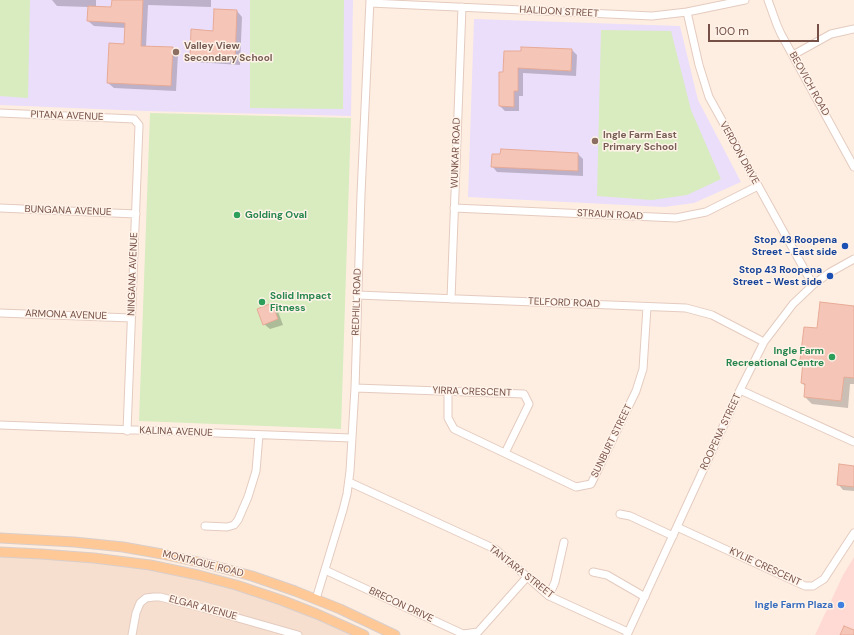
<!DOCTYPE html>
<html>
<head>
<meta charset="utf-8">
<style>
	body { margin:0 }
	#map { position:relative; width:854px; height:635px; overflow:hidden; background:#feeee1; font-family:"DM Sans",sans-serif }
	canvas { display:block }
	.scale { position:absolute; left:708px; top:24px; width:111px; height:18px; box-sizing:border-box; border:2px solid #765046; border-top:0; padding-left:5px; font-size:12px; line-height:14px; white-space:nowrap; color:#765046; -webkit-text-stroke:3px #fff3e9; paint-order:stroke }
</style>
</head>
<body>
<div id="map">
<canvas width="854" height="635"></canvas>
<div class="scale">100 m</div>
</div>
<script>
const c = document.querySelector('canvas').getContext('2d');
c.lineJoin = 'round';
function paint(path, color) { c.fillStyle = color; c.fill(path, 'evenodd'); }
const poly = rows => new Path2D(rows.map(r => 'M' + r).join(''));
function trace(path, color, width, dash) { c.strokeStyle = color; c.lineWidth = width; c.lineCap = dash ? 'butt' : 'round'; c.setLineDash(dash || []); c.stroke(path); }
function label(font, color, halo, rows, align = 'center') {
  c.font = font + ' "DM Sans",sans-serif'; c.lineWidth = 3; c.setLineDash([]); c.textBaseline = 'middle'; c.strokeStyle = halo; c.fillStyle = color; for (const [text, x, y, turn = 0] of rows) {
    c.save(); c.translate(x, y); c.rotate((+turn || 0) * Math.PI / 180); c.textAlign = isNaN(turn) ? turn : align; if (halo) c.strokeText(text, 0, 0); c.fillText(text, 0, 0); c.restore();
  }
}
paint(poly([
	[0,552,94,558,236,585,364,635,0,635]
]), '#f6dfcf');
paint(poly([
	[854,557,854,635,815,635,843,575]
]), '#ffdad4');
paint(poly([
	[0,0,353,0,351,116,145,111,0,105],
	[474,19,680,26,698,100,741,182,694,203,664,207,468,197]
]), '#ebdefa');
paint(poly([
	[0,0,30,0,28,98,0,96],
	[250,0,344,0,343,109,250,108],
	[601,30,671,31,691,110,721,179,687,195,652,200,597,196],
	[150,113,351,118,341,429,139,421]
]), '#d8ecbf');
paint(poly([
	[52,0,96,0,96,7,112,8,113,0,211,0,211,7,148,5,146,47,172,48,178,54,176,91,114,88,108,83,125,45,126,28,94,26,88,21,89,7,57,6],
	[237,11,242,17,240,65,196,62,191,57],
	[522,48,572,50,577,55,576,76,523,73,523,96,519,96,519,111,505,111,500,106,504,73,522,52],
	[578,154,583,159,583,176,497,172,492,166],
	[272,304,277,309,283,325,270,329,264,324],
	[854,307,854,384,850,384,848,408,812,404,805,397,806,387,802,383,804,363,801,360,818,329],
	[854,467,854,491,843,490,838,484]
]), '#0003');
const building = poly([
	[112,0,143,0,141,46,173,47,171,86,107,83,109,43,124,44,125,23,87,21,88,6,111,7,112,0],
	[214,9,237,10,235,60,190,57,191,29,213,31,214,9],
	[521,47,572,49,571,71,518,68,518,91,514,91,514,107,499,106,499,72,503,72,504,51,521,51,521,47],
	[501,149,578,153,578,171,491,167,492,154,500,154,501,149],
	[820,302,854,306,854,378,844,377,841,401,804,397,805,384,801,383,803,361,800,360,804,327,817,328,820,302],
	[272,303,278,319,263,325,257,309,272,303],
	[839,464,854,466,854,487,837,485,839,464],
	[844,626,854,630,854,635,840,635,844,626]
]);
paint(building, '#f5c6b7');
trace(building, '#e8aa96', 1);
const minor = poly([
	[768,0,777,25,781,34,854,167],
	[370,3,652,16,687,12,745,0],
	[687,12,699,65,709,97,813,285],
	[793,55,831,34,854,29],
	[0,113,134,119,139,125,127,431],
	[0,208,136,214],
	[454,208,676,218,706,212,758,186],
	[357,295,686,308,712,315,764,342],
	[451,299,462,7],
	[0,313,131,318],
	[355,388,524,394,529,404,505,453],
	[740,390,854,442],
	[448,391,448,418,454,429,576,487,591,484,636,391,643,369,647,307],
	[0,425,351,438],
	[349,482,495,549,549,596,628,632],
	[620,514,630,516,673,536],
	[205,526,227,527,234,525,238,520,248,497,256,471,259,435],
	[677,527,805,586,813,586,824,579,854,533],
	[325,570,463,634,478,632,527,577],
	[593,572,607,575,645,597],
	[549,596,555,582,564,542],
	[316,599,343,510,347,494,350,471,355,388,361,194,370,0],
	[132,635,136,613,140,603,146,598,154,597,160,597,203,608,298,635],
	[627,635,740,390,764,342,793,304,813,285,829,273,854,259]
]);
const major = poly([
	[0,538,74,542,123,547,162,554,203,563,252,576,295,591,340,609,395,635],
	[0,552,41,554,94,558,150,565,198,575,236,585,281,600,317,614,364,635]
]);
trace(minor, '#e4cbbf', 9);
trace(major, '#d9cecb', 11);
trace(minor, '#fff', 7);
trace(major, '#ffc997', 9);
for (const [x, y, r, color] of [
	[176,52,4,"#8d6e63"],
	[595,141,4,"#8d6e63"],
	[237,215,4,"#2e9e5b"],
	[845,246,4,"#1a4fb4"],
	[830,276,4,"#1a4fb4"],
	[262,302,4,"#2e9e5b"],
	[832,357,4,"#2e9e5b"],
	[841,605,4,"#3f7fe0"]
]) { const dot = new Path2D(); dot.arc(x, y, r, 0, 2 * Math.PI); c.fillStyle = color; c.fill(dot); trace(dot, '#fff3e9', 1.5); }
label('10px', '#765046', '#fff3e9', [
	["HALIDON STREET",559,12,3],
	["BEOVICH ROAD",809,84,61],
	["PITANA AVENUE",67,116,2],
	["WUNKAR ROAD",456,153,-88],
	["VERDON DRIVE",739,153,61],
	["BUNGANA AVENUE",68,211,2],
	["STRAUN ROAD",610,215,3],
	["NINGANA AVENUE",133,274,-88],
	["REDHILL ROAD",357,302,-88],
	["TELFORD ROAD",564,303,2],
	["ARMONA AVENUE",66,315,2],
	["YIRRA CRESCENT",472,392,2],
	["KALINA AVENUE",176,432,2],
	["ROOPENA STREET",721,432,-65],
	["SUNBURT STREET",612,441,-64],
	["MONTAGUE ROAD",203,564,14],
	["KYLIE CRESCENT",765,567,25],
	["TANTARA STREET",521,572,38],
	["BRECON DRIVE",401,605,25],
	["ELGAR AVENUE",203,608,15]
]);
label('bold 10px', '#785e54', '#fff3e9', [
	["Valley View",184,46],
	["Secondary School",184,58],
	["Ingle Farm East",603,135],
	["Primary School",603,147]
], 'left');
label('bold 10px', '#27864d', '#fff3e9', [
	["Golding Oval",245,215],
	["Solid Impact",270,296],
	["Fitness",270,308],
	["Ingle Farm",824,351,"right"],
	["Recreational Centre",824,363,"right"]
], 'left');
label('bold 10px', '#164399', '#fff3e9', [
	["Stop 43 Roopena",837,240],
	["Street - East side",837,252],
	["Stop 43 Roopena",822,270],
	["Street - West side",822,282]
], 'right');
label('bold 10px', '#366cbe', '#fff3e9', [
	["Ingle Farm Plaza",833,605]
], 'right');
</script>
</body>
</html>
